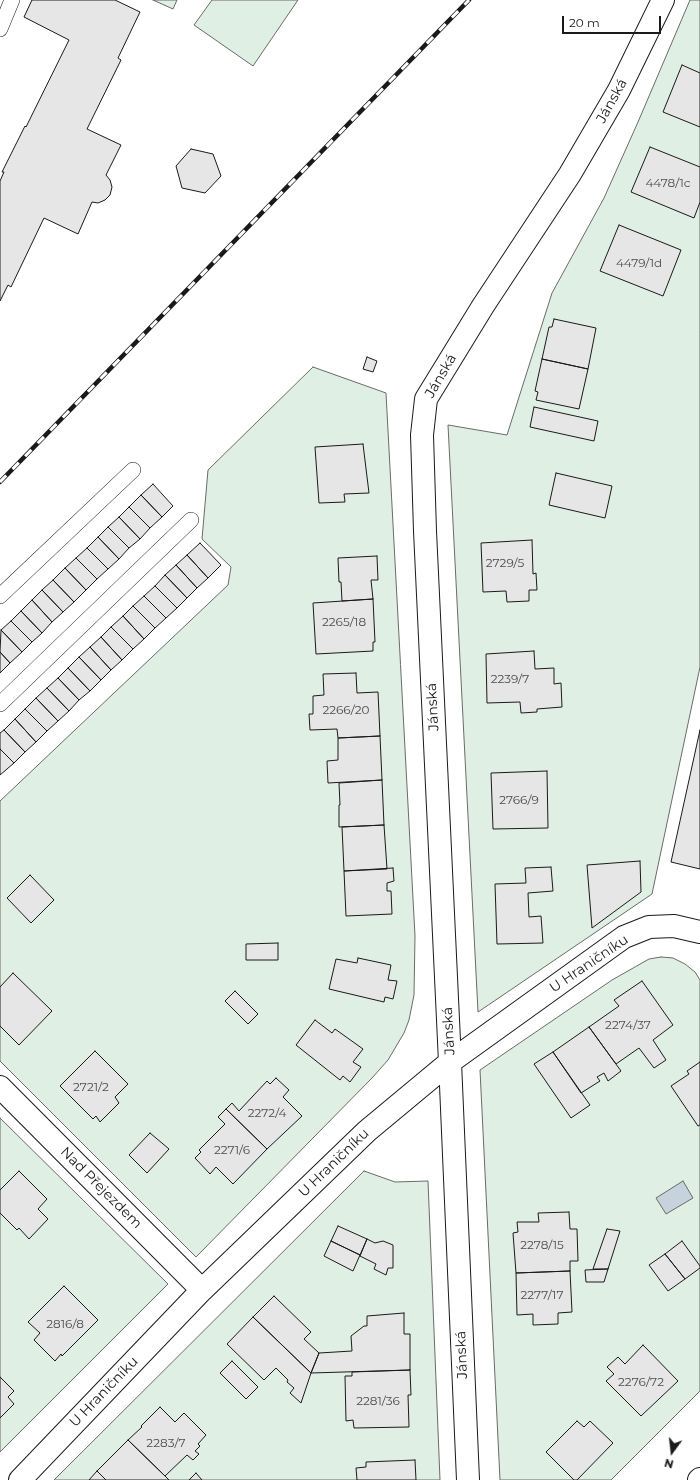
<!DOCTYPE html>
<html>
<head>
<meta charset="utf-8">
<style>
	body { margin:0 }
	#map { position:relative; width:700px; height:1480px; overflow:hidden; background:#fff; font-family:Montserrat,sans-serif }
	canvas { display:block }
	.north { position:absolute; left:652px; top:1432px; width:40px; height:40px; -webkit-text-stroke:3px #fff; paint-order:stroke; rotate:195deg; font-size:11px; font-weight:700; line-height:16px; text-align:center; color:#1a1a1a }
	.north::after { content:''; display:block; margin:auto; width:14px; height:18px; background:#1a1a1a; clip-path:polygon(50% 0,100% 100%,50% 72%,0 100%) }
	.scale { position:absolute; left:562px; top:16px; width:99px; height:18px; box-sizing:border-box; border:2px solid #1a1a1a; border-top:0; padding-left:5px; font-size:12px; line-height:14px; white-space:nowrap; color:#1a1a1a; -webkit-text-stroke:3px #fff; paint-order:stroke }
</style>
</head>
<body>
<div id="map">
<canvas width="700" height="1480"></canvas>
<div class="north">N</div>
<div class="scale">20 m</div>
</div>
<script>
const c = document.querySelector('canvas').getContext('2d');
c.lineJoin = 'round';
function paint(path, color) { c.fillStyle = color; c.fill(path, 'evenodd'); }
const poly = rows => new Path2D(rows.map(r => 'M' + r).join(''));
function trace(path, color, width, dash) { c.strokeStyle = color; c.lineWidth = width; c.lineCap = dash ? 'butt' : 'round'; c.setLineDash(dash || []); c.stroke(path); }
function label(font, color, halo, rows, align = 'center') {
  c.font = font + ' Montserrat,sans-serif'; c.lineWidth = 3; c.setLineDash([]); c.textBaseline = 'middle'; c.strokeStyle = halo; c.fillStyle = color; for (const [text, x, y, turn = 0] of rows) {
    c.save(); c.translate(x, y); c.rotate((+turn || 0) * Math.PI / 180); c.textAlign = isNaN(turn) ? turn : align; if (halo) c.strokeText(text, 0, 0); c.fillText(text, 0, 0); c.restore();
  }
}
const green = poly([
	[153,0,177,0,173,9,153,0],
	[212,0,298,0,253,66,194,25,212,0],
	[690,0,700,0,700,667,652,894,478,1012,448,425,507,435,552,293,604,198,638,122,690,0],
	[313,367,386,393,415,936,414,995,409,1020,404,1033,388,1060,372,1078,196,1257,0,1061,0,801,228,585,231,567,202,539,208,470,313,367],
	[661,957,673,958,685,964,695,972,700,980,700,1391,611,1480,500,1480,480,1070,612,980,649,959,661,957],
	[0,1118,168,1284,0,1452,0,1118],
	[364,1171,395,1182,428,1181,440,1480,54,1480,364,1171]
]);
paint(green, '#e0efe3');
trace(green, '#6a6a6a', 1);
const water = poly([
	[683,1181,693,1198,666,1214,656,1198,683,1181]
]);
paint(water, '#c6d2dc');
trace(water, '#6a6a6a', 1);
const building = poly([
	[32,0,115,0,140,12,118,58,121,60,87,129,121,145,106,175,110,180,112,187,110,195,105,200,98,203,92,202,78,234,44,218,11,287,8,285,0,301,0,181,4,172,2,172,25,126,26,127,69,40,24,17,32,0],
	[682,65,700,73,700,127,663,112,682,65],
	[650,147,700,167,700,202,694,218,631,192,650,147],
	[191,149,213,154,221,176,205,193,182,188,176,166,191,149],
	[619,225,681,250,663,296,600,271,619,225],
	[554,319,596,328,588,369,542,359,549,327,552,327,554,319],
	[367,357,377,361,373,372,363,369,367,357],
	[542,359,588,369,579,409,536,400,538,392,535,391,542,359],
	[534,407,598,421,594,441,530,427,534,407],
	[363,444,369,493,344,494,345,502,319,503,315,447,363,444],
	[556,473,612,486,605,518,549,505,556,473],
	[153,484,173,506,162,517,141,495,153,484],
	[141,495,162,517,150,528,129,507,141,495],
	[129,507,150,528,140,539,119,517,129,507],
	[119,517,140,539,129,548,108,527,119,517],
	[108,527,129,548,119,559,98,537,108,527],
	[98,537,119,559,108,569,87,548,98,537],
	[532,540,533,574,536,573,537,590,529,590,529,601,507,602,506,591,483,592,481,543,532,540],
	[200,543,221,565,208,578,187,555,200,543],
	[87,548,108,569,97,579,76,558,87,548],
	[187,555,208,578,197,588,176,565,187,555],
	[377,556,378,580,371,580,373,599,342,601,341,582,339,582,338,558,377,556],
	[76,558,97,579,86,590,65,568,76,558],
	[176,565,197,588,187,598,165,575,176,565],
	[65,568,86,590,74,602,53,580,65,568],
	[165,575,187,598,177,608,155,586,165,575],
	[53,580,74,602,63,612,42,590,53,580],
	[155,586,177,608,166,618,144,596,155,586],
	[42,590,63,612,52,622,32,600,42,590],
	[144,596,166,618,155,628,133,606,144,596],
	[373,599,375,642,373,642,373,651,316,654,313,603,373,599],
	[32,600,52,622,42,633,21,611,32,600],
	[133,606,155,628,144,639,123,616,133,606],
	[21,611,42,633,32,642,11,621,21,611],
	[123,616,144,639,133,649,111,627,123,616],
	[11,621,32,642,22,652,1,630,11,621],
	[111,627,133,649,122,660,101,637,111,627],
	[1,630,22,652,10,663,0,652,1,630],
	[101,637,122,660,111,670,90,647,101,637],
	[90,647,111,670,101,680,79,657,90,647],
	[534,651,535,669,554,668,554,684,561,683,562,707,537,709,537,712,521,713,520,702,487,703,486,654,534,651],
	[0,652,10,663,0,673,0,652],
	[79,657,101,680,90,691,68,668,79,657],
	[68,668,90,691,79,700,58,678,68,668],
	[356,673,357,693,378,692,380,736,338,738,337,729,310,730,309,714,313,714,313,696,324,695,323,674,356,673],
	[58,678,79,700,69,711,47,688,58,678],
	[47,688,69,711,58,721,36,698,47,688],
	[36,698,58,721,47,731,25,709,36,698],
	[25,709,47,731,36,742,15,719,25,709],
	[15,719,36,742,25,752,4,730,15,719],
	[4,730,25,752,14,763,0,749,0,733,4,730],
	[700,730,700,869,671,862,700,730],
	[380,736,382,780,328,783,327,761,338,760,338,738,380,736],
	[0,749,14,763,0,775,0,749],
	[547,771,548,828,493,829,491,773,547,771],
	[382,780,384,825,339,827,339,805,340,805,339,783,382,780],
	[384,825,387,869,344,871,342,827,384,825],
	[640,861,641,892,592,928,587,865,640,861],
	[551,867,553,891,528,893,529,917,541,916,543,943,497,944,495,884,526,883,525,868,551,867],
	[393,868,394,881,387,883,387,891,391,891,392,914,346,916,344,871,393,868],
	[30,875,54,900,31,923,7,898,30,875],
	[278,943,278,960,246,960,246,944,278,943],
	[358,958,391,965,388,980,397,981,393,999,385,997,384,1002,329,989,336,959,357,963,358,958],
	[13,973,52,1011,19,1045,0,1026,0,987,13,973],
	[642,981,673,1025,653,1040,666,1060,654,1068,639,1048,616,1064,589,1027,619,1006,614,1000,642,981],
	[235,991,258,1014,248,1024,225,1001,235,991],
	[315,1020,332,1033,335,1029,363,1049,353,1062,361,1067,350,1082,343,1076,340,1080,296,1045,315,1020],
	[589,1027,621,1071,608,1081,604,1073,597,1077,600,1081,581,1093,553,1052,589,1027],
	[95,1051,128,1084,115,1097,119,1103,100,1122,96,1116,93,1119,60,1086,95,1051],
	[553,1052,590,1105,571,1118,534,1064,553,1052],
	[700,1062,700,1125,698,1126,671,1086,689,1074,687,1071,700,1062],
	[276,1078,289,1090,283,1097,302,1116,267,1149,226,1109,232,1103,239,1111,267,1081,270,1084,276,1078],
	[226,1109,267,1149,233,1184,216,1167,210,1174,195,1158,201,1152,199,1150,225,1124,218,1117,226,1109],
	[150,1133,169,1149,147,1173,129,1155,150,1133],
	[19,1171,47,1199,38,1209,48,1219,29,1239,19,1228,17,1230,0,1213,0,1190,19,1171],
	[569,1212,570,1229,577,1229,578,1261,570,1261,570,1271,516,1273,513,1233,518,1232,517,1222,539,1222,538,1213,569,1212],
	[338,1226,367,1239,360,1255,331,1241,338,1226],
	[607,1229,620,1231,608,1269,593,1269,607,1229],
	[367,1239,375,1243,383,1241,393,1245,393,1268,388,1268,386,1275,374,1269,376,1264,360,1256,367,1239],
	[331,1241,360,1255,353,1271,324,1256,331,1241],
	[682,1241,700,1266,700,1268,685,1279,665,1254,682,1241],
	[665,1254,685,1279,668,1291,649,1265,665,1254],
	[608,1269,604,1282,586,1282,585,1270,608,1269],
	[570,1271,572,1312,558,1313,558,1324,533,1325,533,1314,517,1315,516,1273,570,1271],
	[64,1286,98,1320,62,1356,61,1354,55,1361,34,1340,40,1333,28,1322,64,1286],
	[274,1296,311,1332,304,1339,319,1353,311,1373,253,1317,274,1296],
	[404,1313,404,1334,410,1334,410,1370,311,1373,319,1353,352,1351,351,1336,364,1326,367,1326,367,1316,404,1313],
	[253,1317,311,1373,301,1403,290,1393,294,1388,287,1382,288,1380,276,1368,264,1380,227,1344,253,1317],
	[643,1345,678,1381,641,1416,606,1381,614,1374,607,1367,618,1357,625,1364,643,1345],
	[232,1361,258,1387,246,1399,220,1373,232,1361],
	[410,1370,411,1395,408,1395,409,1427,354,1428,353,1420,346,1421,345,1376,352,1376,352,1372,410,1370],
	[0,1377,14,1391,8,1397,14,1404,0,1418,0,1377],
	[160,1407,175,1422,184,1413,206,1435,198,1444,200,1446,195,1451,199,1454,193,1460,187,1455,165,1476,128,1440,142,1427,141,1426,160,1407],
	[577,1421,584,1427,590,1421,613,1443,577,1480,574,1480,546,1452,577,1421],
	[128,1440,165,1476,169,1480,106,1480,97,1471,128,1440],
	[415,1460,416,1480,357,1480,356,1468,366,1467,366,1462,415,1460],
	[97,1471,106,1480,89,1480,97,1471],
	[196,1473,202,1480,189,1480,196,1473]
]);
paint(building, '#e6e6e6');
trace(building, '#1a1a1a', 1);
const service = poly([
	[0,29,12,0],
	[0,596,133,470],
	[0,704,191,520]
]);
const minor = poly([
	[0,1087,202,1290],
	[20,1480,202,1290,367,1131,450,1062,624,937,649,927,674,926,700,932],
	[468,1480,450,1062,425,531,422,435,426,399,483,306,570,174,619,90,663,0]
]);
const tertiary = poly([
	[699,1480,700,1479]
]);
trace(service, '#1a1a1a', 16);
trace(minor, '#1a1a1a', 24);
trace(tertiary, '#1a1a1a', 24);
trace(service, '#fff', 15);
trace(minor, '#fff', 22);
trace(tertiary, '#fff', 22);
const rail = poly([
	[0,482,469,0]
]);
trace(rail, '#1a1a1a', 4.5);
trace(rail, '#fff', 3, [9]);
label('12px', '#4d4d4d', null, [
	["4478/1c",668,183],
	["4479/1d",639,263],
	["2729/5",505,563],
	["2265/18",344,622],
	["2239/7",510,679],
	["2266/20",346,710],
	["2766/9",519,800],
	["2274/37",628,1025],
	["2721/2",91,1087],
	["2272/4",267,1113],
	["2271/6",232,1150],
	["2278/15",542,1245],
	["2277/17",542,1295],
	["2816/8",65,1324],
	["2276/72",641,1382],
	["2281/36",378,1401],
	["2283/7",166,1443]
]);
label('14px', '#1a1a1a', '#fff', [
	["Jánská",612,101,-61],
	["Jánská",441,376,-60],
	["Jánská",433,707,-93],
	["U Hraničníku",589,964,-34],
	["Jánská",449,1031,-93],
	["U Hraničníku",334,1163,-44],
	["Nad Přejezdem",101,1188,45],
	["Jánská",462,1355,-92],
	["U Hraničníku",104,1392,-46]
]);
</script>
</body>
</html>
